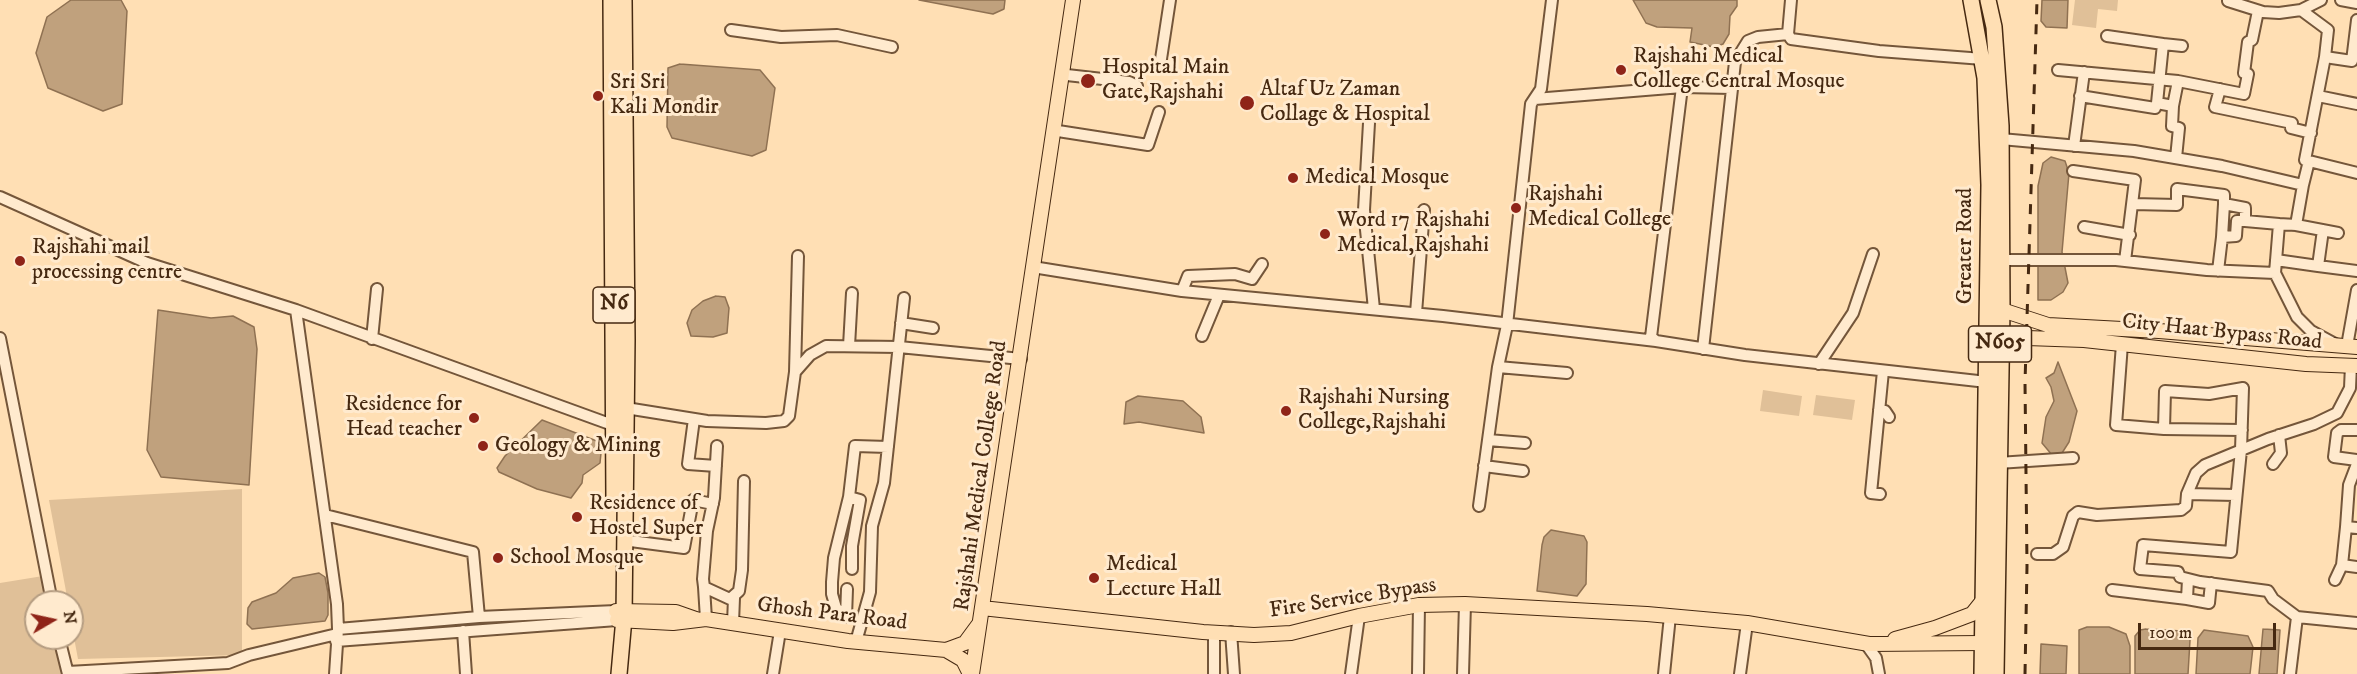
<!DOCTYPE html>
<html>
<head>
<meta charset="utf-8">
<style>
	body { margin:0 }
	#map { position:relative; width:2357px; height:674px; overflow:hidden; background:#ffdfb4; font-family:"IM FELL DW Pica",serif }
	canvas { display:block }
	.north { position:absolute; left:24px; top:590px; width:60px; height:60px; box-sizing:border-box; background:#ffeace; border:2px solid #b59d82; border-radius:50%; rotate:81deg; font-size:16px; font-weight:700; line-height:24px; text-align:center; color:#462911 }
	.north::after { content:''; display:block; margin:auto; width:21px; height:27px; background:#8f2418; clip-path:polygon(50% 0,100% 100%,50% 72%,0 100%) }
	.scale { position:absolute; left:2138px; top:623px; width:138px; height:27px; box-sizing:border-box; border:3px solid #462911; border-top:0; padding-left:8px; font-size:18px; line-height:21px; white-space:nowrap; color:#462911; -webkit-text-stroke:4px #ffeace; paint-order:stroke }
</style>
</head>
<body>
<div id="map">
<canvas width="2357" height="674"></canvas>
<div class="north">N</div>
<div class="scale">100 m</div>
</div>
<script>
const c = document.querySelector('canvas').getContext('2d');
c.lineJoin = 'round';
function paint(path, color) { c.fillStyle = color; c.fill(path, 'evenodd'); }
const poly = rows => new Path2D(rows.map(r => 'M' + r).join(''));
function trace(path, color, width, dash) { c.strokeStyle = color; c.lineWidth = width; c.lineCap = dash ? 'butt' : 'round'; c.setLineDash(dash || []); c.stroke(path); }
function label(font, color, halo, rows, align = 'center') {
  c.font = font + ' "IM FELL DW Pica",serif'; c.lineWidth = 6; c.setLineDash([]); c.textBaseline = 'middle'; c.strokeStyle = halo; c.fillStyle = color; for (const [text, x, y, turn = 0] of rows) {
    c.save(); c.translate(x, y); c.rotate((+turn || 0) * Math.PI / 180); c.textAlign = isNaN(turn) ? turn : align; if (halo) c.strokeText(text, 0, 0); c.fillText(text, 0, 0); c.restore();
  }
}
paint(poly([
	[2075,0,2118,0,2117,11,2098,9,2096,28,2072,25],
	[1763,390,1802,396,1799,416,1760,411],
	[1816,395,1855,400,1852,420,1813,415],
	[242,489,242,655,78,659,72,627,72,602,68,602,49,500],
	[43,576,48,602,36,602,36,638,55,638,61,674,0,674,0,583]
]), '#e0c098');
const water = poly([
	[71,0,121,0,127,11,122,104,103,111,48,88,36,53,47,17,71,0],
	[919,0,1005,0,1004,9,993,14,919,0],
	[1633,0,1737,0,1737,6,1730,16,1729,34,1723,44,1714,47,1690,42,1692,28,1657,27,1646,23,1633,0],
	[2042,0,2068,0,2067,28,2046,27,2041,21,2042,0],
	[680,64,760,70,775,88,766,150,752,156,672,138,667,127,668,68,680,64],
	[2051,157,2065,161,2069,173,2062,252,2068,283,2063,292,2051,300,2038,300,2038,186,2043,163,2051,157],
	[716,296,725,297,729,308,727,333,713,337,691,336,687,323,692,310,703,301,716,296],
	[158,310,211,318,233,316,254,327,257,349,249,485,161,477,147,450,158,310],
	[2058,362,2077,411,2069,442,2062,453,2052,455,2042,443,2046,417,2054,401,2051,387,2046,378,2054,373,2058,362],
	[1138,396,1183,401,1201,417,1204,433,1139,422,1124,424,1126,402,1138,396],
	[542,420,602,443,600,463,583,475,582,483,571,498,537,489,499,472,497,468,505,456,542,420],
	[1551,530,1584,536,1587,542,1586,584,1577,596,1537,591,1542,545,1544,537,1551,530],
	[319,573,325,577,328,593,328,615,325,621,252,629,247,624,248,608,252,602,276,593,293,578,319,573],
	[2087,627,2109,627,2126,634,2130,646,2130,674,2079,674,2079,630,2087,627],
	[2146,629,2182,631,2190,640,2188,674,2135,674,2135,636,2140,630,2146,629],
	[2263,629,2280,630,2277,674,2259,674,2263,629],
	[2204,630,2248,636,2253,647,2250,674,2196,674,2198,638,2204,630],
	[2041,644,2067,646,2066,674,2040,674,2041,644]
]);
paint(water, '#c0a17d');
trace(water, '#8f7152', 1.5);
const minor = poly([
	[1791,0,1788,34,1791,39,1879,51,1983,59],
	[2341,0,2357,3],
	[2228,1,2263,12,2279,13,2301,10,2321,0],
	[2301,10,2328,30,2325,57,2352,61,2357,20],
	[731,30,781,37,837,35,892,47],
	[2107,36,2163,44,2157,103],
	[2163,44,2182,46],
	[2325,57,2305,160,2357,173],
	[1161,59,1170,0],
	[2058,70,2178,81,2244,94,2248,74,2244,73,2248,42,2252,40,2258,11],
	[1067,75,1129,82,1137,86],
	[2220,89,2215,107,2292,123,2291,128,2311,133],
	[2080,96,2155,108,2157,103,2173,106,2172,126,2179,128,2176,158],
	[2318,96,2357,104],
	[1535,99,1682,87,1732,88],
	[2173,106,2178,81],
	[1369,123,1364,210,1374,309],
	[1058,131,1148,145,1159,112],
	[2001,139,2134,151,2222,166,2303,185,2309,161],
	[2074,146,2084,72],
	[2073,171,2135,180,2125,261],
	[0,197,147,263,296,310,618,427],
	[2133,204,2177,205,2177,189,2224,195,2224,204,2245,208,2245,221,2279,224],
	[2296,225,2338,233],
	[2084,227,2130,235],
	[2222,237,2224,204],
	[2002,260,2116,260,2207,270,2275,273,2279,224,2296,225,2303,185],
	[2276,260,2318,266,2323,230],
	[2318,266,2357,271],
	[1039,268,1182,291,1443,316,1656,341,1745,355,1987,382],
	[2218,271,2222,237,2236,236,2237,221,2245,221],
	[2275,273,2297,317,2311,331,2335,344],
	[1182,291,1188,276,1235,274,1252,279,1262,264],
	[296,310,337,604,338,629,335,674],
	[1416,313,1424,210],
	[901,323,933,328],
	[1202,336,1219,295],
	[0,338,52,602],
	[372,339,377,289],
	[1656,341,1651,337,1682,87],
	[2122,344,2116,425,2164,429],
	[849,346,852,293],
	[2347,346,2357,290],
	[1703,349,1735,62,1748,41,1758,37,1788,34],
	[1819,364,1853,313,1873,254],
	[1498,367,1567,373],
	[795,372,810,355,826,346,899,347,1021,359],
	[626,408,707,421,766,423,784,421,789,416,795,372,798,256],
	[1879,410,1885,411,1889,417],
	[694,419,688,464,716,466],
	[2242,430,2164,429,2165,391,2209,394,2243,388,2241,450,2231,552,2143,545,2140,569,2178,572,2180,577,2200,582,2268,591,2273,599,2297,617,2357,623],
	[2357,430,2341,430,2337,433,2334,457,2357,460],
	[1488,440,1525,443],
	[717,446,714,498,707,531,703,579,704,587,730,599,739,591,742,570,744,481],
	[1998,463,2073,458],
	[2273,464,2281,453,2279,435],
	[2357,464,2349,485,2346,527,2357,528],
	[1484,466,1523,471],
	[1880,494,1871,493,1883,371],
	[2187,494,2236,495],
	[849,497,860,500,852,546,852,569],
	[1479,506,1498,367,1507,325,1531,104,1541,89,1552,0],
	[325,515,473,552,479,617],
	[623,540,684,548,693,500,713,504],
	[2037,554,2053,554,2063,547,2073,516,2078,512,2097,515,2181,510,2186,506,2187,494,2196,473,2205,465,2268,439,2314,424,2337,413,2350,388,2351,365],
	[2342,565,2346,527],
	[2188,579,2187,599,2209,603,2211,583],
	[2335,580,2342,565,2357,567],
	[704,587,706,619],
	[847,589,846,617,836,608,832,594,832,582,834,558,849,497,855,446,888,447],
	[2112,590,2187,599],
	[733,623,734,598],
	[338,629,479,617,616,611],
	[463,631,466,674],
	[1231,632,1234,674],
	[59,638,68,674],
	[336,641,617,620],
	[856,642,870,592,872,526,884,483,904,298],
	[1866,644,1876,658,1879,674],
	[68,672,228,663,249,655,337,634],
	[773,674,780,631],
	[1214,674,1214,632],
	[1351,674,1359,616],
	[1418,674,1419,605],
	[1463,674,1465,604],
	[1664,674,1670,616],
	[1740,674,1747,623],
	[2290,674,2297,617]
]);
const major = poly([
	[2002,310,2048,325,2159,331,2357,347],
	[2000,360,2018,342,2027,338,2084,340,2306,364,2357,366],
	[982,608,1203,632,1254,635,1291,633,1359,616,1419,605,1465,604,1647,614,1747,623,1869,644,1982,643],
	[616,611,676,612,696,619],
	[617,620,673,623,706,619,848,641,946,650,965,643,979,624],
	[1895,639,1935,628,1972,614,1984,599],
	[946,650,963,660,970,674],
	[972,674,1073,0]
]);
const highway = poly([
	[611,0,614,501],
	[1971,0,1985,78,1989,185,1982,674],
	[1988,0,1994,27,2001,126,2002,310,1996,674],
	[619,674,624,618,627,339,624,0]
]);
trace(minor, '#74563a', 14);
trace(major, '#462911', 16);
trace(highway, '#462911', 18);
trace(minor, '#ffeace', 10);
trace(major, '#ffdfb4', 14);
trace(highway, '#ffdfb4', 15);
trace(poly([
	[2025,674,2027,566,2025,382,2037,0]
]), '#462911', 3, [10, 10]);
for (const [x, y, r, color] of [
	[1621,70,6,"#8f2418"],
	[1088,81,8,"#8f2418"],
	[598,96,6,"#8f2418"],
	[1247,103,8,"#8f2418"],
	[1293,178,6,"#8f2418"],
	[1516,208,6,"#8f2418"],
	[1325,234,6,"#8f2418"],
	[20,261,6,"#8f2418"],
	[1286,411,6,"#8f2418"],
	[474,418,6,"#8f2418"],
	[483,446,6,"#8f2418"],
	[577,517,6,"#8f2418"],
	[498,558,6,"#8f2418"],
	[1094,578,6,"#8f2418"]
]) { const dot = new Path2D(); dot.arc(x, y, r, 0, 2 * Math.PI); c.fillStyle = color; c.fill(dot); trace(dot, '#ffeace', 2); }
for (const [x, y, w] of [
	[614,305,42],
	[2000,344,63]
]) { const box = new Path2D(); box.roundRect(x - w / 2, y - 18, w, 36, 4.5); c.fillStyle = '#ffeace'; c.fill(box); trace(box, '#462911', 1.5); }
label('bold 21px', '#462911', null, [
	["N6",614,305],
	["N605",2000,344]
]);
label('22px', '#462911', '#ffeace', [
	["Rajshahi Medical",1633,57],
	["College Central Mosque",1633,82],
	["Hospital Main",1102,68],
	["Gate,Rajshahi",1102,93],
	["Sri Sri",610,83],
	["Kali Mondir",610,108],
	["Altaf Uz Zaman",1260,90],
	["Collage & Hospital",1260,115],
	["Medical Mosque",1305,178],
	["Rajshahi",1528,195],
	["Medical College",1528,220],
	["Word 17 Rajshahi",1337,221],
	["Medical,Rajshahi",1337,246],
	["Rajshahi mail",32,248],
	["processing centre",32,273],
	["Rajshahi Nursing",1298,398],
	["College,Rajshahi",1298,423],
	["Residence for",462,405,"right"],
	["Head teacher",462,430,"right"],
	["Geology & Mining",495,446],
	["Residence of",589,504],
	["Hostel Super",589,529],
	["School Mosque",510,558],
	["Medical",1106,565],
	["Lecture Hall",1106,590]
], 'left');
label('22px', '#462911', '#ffeace', [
	["Greater Road",1966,246,-90],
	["City Haat Bypass Road",2222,333,6],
	["Rajshahi Medical College Road",982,476,-82],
	["Fire Service Bypass",1353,599,-9],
	["Ghosh Para Road",832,615,7]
]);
</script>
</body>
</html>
